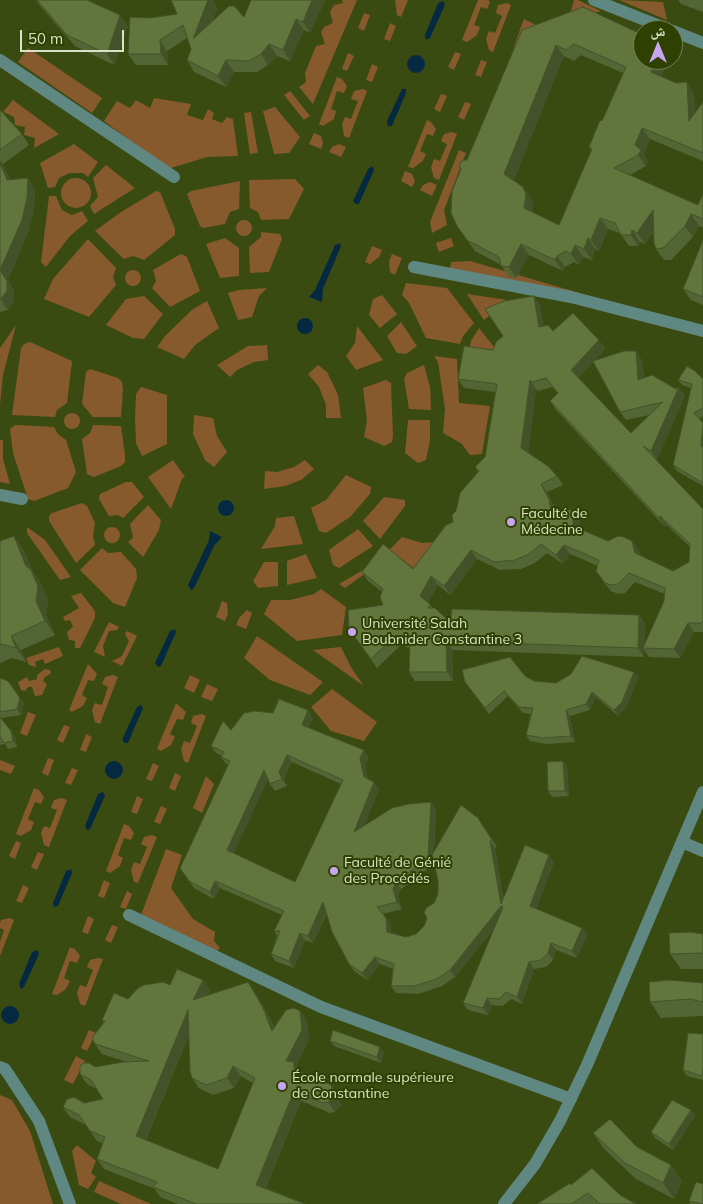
<!DOCTYPE html>
<html>
<head>
<meta charset="utf-8">
<style>
	body { margin:0 }
	#map { position:relative; width:703px; height:1204px; overflow:hidden; background:#3a4b11; font-family:Mulish,"Noto Naskh Arabic",sans-serif }
	canvas { display:block }
	.north { position:absolute; left:633px; top:20px; width:50px; height:50px; box-sizing:border-box; background:#2f4102; border:1px solid #738250; border-radius:50%; rotate:0deg; font-size:14px; font-weight:700; line-height:20px; text-align:center; color:#d8e4c5 }
	.north::after { content:''; display:block; margin:auto; width:18px; height:22px; background:#c7a6ef; clip-path:polygon(50% 0,100% 100%,50% 72%,0 100%) }
	.scale { position:absolute; left:20px; top:30px; width:104px; height:22px; box-sizing:border-box; border:2px solid #d8e4c5; border-top:0; padding-left:6px; font-size:15px; line-height:18px; white-space:nowrap; color:#d8e4c5; -webkit-text-stroke:4px #2f4102; paint-order:stroke }
</style>
</head>
<body>
<div id="map">
<canvas width="703" height="1204"></canvas>
<div class="north">ش</div>
<div class="scale">50 m</div>
</div>
<script>
const c = document.querySelector('canvas').getContext('2d');
c.lineJoin = 'round';
function paint(path, color) { c.fillStyle = color; c.fill(path, 'evenodd'); }
const poly = rows => new Path2D(rows.map(r => 'M' + r).join(''));
function trace(path, color, width, dash) { c.strokeStyle = color; c.lineWidth = width; c.lineCap = dash ? 'butt' : 'round'; c.setLineDash(dash || []); c.stroke(path); }
function label(font, color, halo, rows, align = 'center') {
  c.font = font + ' Mulish,sans-serif'; c.lineWidth = 4; c.setLineDash([]); c.textBaseline = 'middle'; c.strokeStyle = halo; c.fillStyle = color; for (const [text, x, y, turn = 0] of rows) {
    c.save(); c.translate(x, y); c.rotate((+turn || 0) * Math.PI / 180); c.textAlign = isNaN(turn) ? turn : align; if (halo) c.strokeText(text, 0, 0); c.fillText(text, 0, 0); c.restore();
  }
}
paint(poly([
	[342,0,357,0,313,104,299,87,306,82,305,73,316,46,325,44,321,32,324,27,333,23,330,12,334,5,343,3],
	[395,0,408,0,401,17,397,15],
	[478,0,488,0,490,2,487,9,481,7,474,25,480,27,477,35,467,42,462,40],
	[574,0,578,0,601,11,581,17,571,11],
	[619,0,663,2,667,20],
	[507,3,511,5,493,52,489,50,486,39,489,31,495,33,502,16,496,13,498,5],
	[364,13,370,15,364,31,358,28],
	[524,19,536,25,535,36,514,46],
	[390,23,396,26,390,41,384,39],
	[28,48,102,98,92,113,18,62],
	[455,52,461,54,454,70,448,67],
	[348,53,354,56,347,71,342,69],
	[481,60,487,62,481,77,475,75],
	[372,64,378,67,372,82,366,80],
	[337,77,342,79,347,86,344,93,337,91,331,109,336,111,334,119,323,126,319,124],
	[363,89,367,91,349,138,344,136,342,124,345,117,351,119,358,101,351,99,354,91],
	[290,91,310,116,304,120,284,95],
	[441,94,447,96,440,112,434,109],
	[154,98,191,104,187,115,203,120,208,109,214,113,212,119,222,123,227,117,233,119,238,156,207,157,168,169,104,121,117,101,130,108,136,100,150,108],
	[13,100,59,134,34,148,35,138,24,135,25,127,15,125,14,117,3,112],
	[465,102,471,104,464,120,458,117],
	[275,107,300,137,289,153,274,154,263,111],
	[251,112,258,153,250,154,244,113],
	[427,120,431,122,436,129,433,136,427,134,420,151,426,154,423,161,413,168,408,167],
	[452,132,457,134,439,180,434,178,431,167,434,159,440,161,447,144,441,141,444,134],
	[314,133,321,136,323,143,321,149,309,144],
	[74,144,98,162,88,177,83,173,70,173,59,178,55,187,48,188,40,163],
	[339,144,346,147,341,157,329,152,332,147],
	[459,150,466,153,444,210,447,225,432,233,430,222],
	[106,165,135,188,94,214,90,206,98,197,93,178],
	[405,171,412,174,415,181,412,187,401,181],
	'61 193a15 15 0 1 1 30 0a15 15 0 1 1-30 0Z',
	[295,179,304,189,289,219,261,220,258,212,250,208,249,180],
	[240,181,239,209,230,212,225,224,203,228,200,226,187,194,191,191],
	[430,182,437,185,432,196,420,190,423,185],
	[156,191,160,192,175,229,175,235,144,260,133,256,124,259,95,231,121,212],
	[49,196,56,196,62,210,72,215,82,211,88,221,70,236,46,267,41,262],
	'236 228a8 8 0 1 1 16 0a8 8 0 1 1-16 0Z',
	[261,232,280,234,282,239,269,272,250,273,249,247,261,237],
	[225,238,239,248,239,276,220,278,206,244],
	[451,238,454,246,439,252,436,243],
	[88,239,116,268,113,277,116,285,89,317,44,299,53,279],
	[372,246,382,250,379,257,370,264,365,262],
	[181,254,187,257,200,291,170,307,152,288,156,281,153,270],
	[392,254,402,258,395,275,390,272,389,261],
	[470,261,593,297,450,269,451,262],
	'125 278a8 8 0 1 1 16 0a8 8 0 1 1-16 0Z',
	[406,283,447,288,474,323,463,336,460,344,426,338,409,303,402,295],
	[267,288,259,296,252,317,238,320,228,293,239,290],
	[467,294,527,303,494,312,484,320],
	[382,295,397,314,380,328,369,315,373,299],
	[144,296,163,314,144,339,133,338,106,325,126,299],
	[207,301,219,328,195,345,184,359,157,347,165,336,193,309],
	[401,322,417,346,406,354,397,353,387,336],
	[16,325,3,375,0,405,0,348],
	[357,326,383,360,356,370,346,356,355,343],
	[479,328,494,347,491,353,469,351,471,341],
	[30,342,72,361,67,403,57,410,55,417,12,415,21,348,24,344],
	[267,345,268,360,254,362,237,370,230,377,217,365,248,346],
	[434,356,457,359,459,403,490,406,482,454,470,455,462,444,443,433,445,409,438,362],
	[318,365,327,372,333,384,338,395,341,418,326,418,326,405,319,387,308,374],
	[424,365,430,387,431,410,409,409,404,379,407,373],
	[90,369,118,378,122,382,123,389,121,417,93,417,82,404,86,372],
	[386,380,391,383,393,436,392,442,384,446,364,437,367,421,363,388],
	[141,387,167,395,167,444,142,456,136,443,135,419,136,394],
	'64 421a8 8 0 1 1 16 0a8 8 0 1 1-16 0Z',
	[194,415,213,418,217,436,227,452,214,467,205,460,193,434],
	[408,420,430,420,430,440,426,460,418,463,405,453],
	[15,425,54,427,58,434,66,440,76,472,68,488,34,501,28,499,13,453,10,429],
	[93,425,121,426,125,455,125,462,121,466,94,477,87,474,82,439,90,433],
	[0,440,3,440,3,459,10,484,0,482],
	[173,460,185,477,182,479,171,509,148,477],
	[305,460,314,469,301,480,285,486,264,489,265,471,277,472,294,467],
	[346,475,371,487,370,494,350,517,326,533,319,531,311,508,326,500],
	[126,482,132,482,144,497,123,518,118,515,109,516,99,499,100,494],
	[384,497,405,500,405,506,380,539,363,521],
	[82,503,87,506,95,523,93,536,95,545,76,563,49,521,49,516,52,513],
	[148,505,161,520,159,530,143,557,128,542,133,538,130,524],
	[294,516,303,544,261,549,275,526,276,518],
	'104 535a8 8 0 1 1 16 0a8 8 0 1 1-16 0Z',
	[27,527,45,540,71,577,60,580,27,533],
	[358,529,373,546,339,568,333,565,329,550],
	[402,537,422,543,437,542,420,573,389,550],
	[102,548,108,553,121,552,136,569,137,578,125,607,113,603,80,570],
	[306,554,317,578,287,585,287,561],
	[264,562,278,562,278,586,258,588,253,581],
	[370,566,373,568,345,588,339,584],
	[321,589,346,607,342,635,297,641,264,614,271,600,290,600,314,594],
	[81,593,95,611,95,618,80,648,75,648,75,641,69,640,67,632,73,627,70,620,65,621,63,617,79,608,71,596],
	[222,601,227,603,228,614,225,621,216,617],
	[247,610,252,613,246,629,236,625,239,618],
	[109,622,119,627,117,630,109,631,103,646,105,657,94,652],
	[127,631,137,636,122,666,112,661,122,656,129,641,125,634],
	[257,636,323,682,310,695,270,680,244,658],
	[59,647,63,656,45,664,43,659,35,662,36,667,29,665,26,658],
	[341,647,352,669,364,686,313,650],
	[88,664,97,674,94,681,88,680,82,695,87,698,83,706,72,712,69,710],
	[45,669,50,670,51,673,44,678,43,681,47,684,42,695,35,696,32,687,28,687,25,691,21,690,18,682,27,677,29,681,37,679,37,675],
	[113,675,118,677,100,724,95,722,92,710,95,703,102,705,108,687,102,684,105,677],
	[190,675,200,680,194,693,184,688],
	[207,684,218,689,212,701,201,697],
	[332,689,377,722,364,741,331,731,311,707],
	[176,703,186,712,183,720,177,719,170,734,175,737,171,745,161,751,157,749],
	[28,712,36,715,27,736,20,733],
	[202,714,206,716,188,763,184,761,181,749,184,741,190,743,197,726,191,723,193,716],
	[64,725,70,727,63,743,57,740],
	[86,734,92,737,86,752,80,750],
	[48,758,54,760,48,776,42,773],
	[0,760,15,766,11,774,0,770],
	[153,763,159,766,152,781,146,779],
	[72,768,78,770,71,785,65,783],
	[175,773,181,776,175,791,169,788],
	[206,776,214,784,202,813,193,808],
	[34,788,39,790,44,797,41,804,35,802,28,819,34,822,31,830,21,836,16,834],
	[137,796,143,799,137,814,131,812],
	[62,798,67,800,49,847,44,845,41,833,44,826,50,828,57,810,51,808,54,800],
	[161,806,167,809,160,824,154,822],
	[124,824,129,826,134,833,131,840,124,838,118,855,123,858,120,866,110,873,106,871],
	[152,835,157,837,138,883,134,882,131,870,134,862,140,864,147,847,141,844,144,837],
	[16,841,21,843,15,859,9,856],
	[166,849,182,855,171,888,193,919,215,932,214,941,220,948,216,952,141,915],
	[38,852,44,854,37,870,31,867],
	[104,880,110,883,104,898,98,896],
	[23,885,29,888,22,903,16,901],
	[127,891,132,894,126,909,120,907],
	[88,916,94,919,88,934,82,932],
	[10,918,14,920,0,956,0,942,4,930,0,928,0,923,1,920],
	[112,925,118,927,111,943,105,940],
	[70,947,75,949,80,956,77,963,70,961,64,978,70,981,66,989,57,995,52,994],
	[98,958,103,959,85,1006,80,1004,77,993,80,985,86,987,93,970,87,967,90,960],
	[89,1030,96,1033,87,1051,81,1048],
	[76,1056,85,1061,73,1084,64,1080],
	[0,1095,12,1100,30,1131,53,1204,0,1204],
	[77,1145,96,1161,91,1173,96,1177,88,1189,79,1185,72,1151],
	[99,1181,151,1204,121,1204,94,1192]
]), '#865a2d');
paint(poly([
	[443,1,445,5,430,38,426,40,425,35,438,3],
	'407 64a9 9 0 1 1 18 0a9 9 0 1 1-18 0Z',
	[402,89,406,89,406,93,392,126,388,126,387,121],
	[372,166,374,170,359,204,356,204,353,201,368,169],
	[340,243,341,246,323,289,322,302,309,297,315,290,335,245],
	'297 326a8 8 0 1 1 16 0a8 8 0 1 1-16 0Z',
	'218 508a8 8 0 1 1 16 0a8 8 0 1 1-16 0Z',
	[210,531,222,537,214,546,194,588,191,590,188,585,209,540],
	[175,629,176,632,161,666,158,667,155,663,170,631],
	[141,705,143,708,128,743,125,743,122,740,137,707],
	'105 770a9 9 0 1 1 18 0a9 9 0 1 1-18 0Z',
	[103,792,105,796,90,829,87,830,85,826,98,794],
	[71,869,72,873,58,906,54,907,53,903,66,871],
	[37,950,39,954,24,987,21,989,19,984,32,952],
	'1 1015a9 9 0 1 1 18 0a9 9 0 1 1-18 0Z'
]), '#062942');
trace(poly([
	[594,0,670,30],
	[673,31,703,43],
	[0,60,174,177],
	[414,267,571,297,703,331],
	[0,495,22,499],
	[682,842,703,851],
	[129,915,321,1007,571,1099],
	[0,1067,5,1069,39,1121,70,1204],
	[504,1204,535,1164,560,1121,587,1065,703,792]
]), '#608883', 12);
paint(poly([
	[36,0,87,0,128,26,114,65,75,46,41,7],
	[251,0,325,0,310,33,304,30,290,61,277,56,268,65,257,72,234,72,226,87,194,72,187,60,191,49,187,38,167,51,168,65,136,65,128,54,150,18,217,9,212,21,244,17],
	[678,0,703,0,703,12,681,4],
	[522,30,666,67,661,76,694,93,695,112,703,102,703,161,650,139,644,154,648,161,646,166,630,175,698,205,703,194,703,227,699,226,693,237,671,260,664,260,656,249,654,231,645,244,640,242,638,246,629,246,620,233,608,229,599,251,595,249,592,260,583,257,579,265,574,262,565,267,563,271,529,255,516,278,509,277,501,265,475,251,457,226,467,160],
	[581,55,623,73,602,121,589,147,591,151,559,225,532,212,533,205,531,198,513,180,564,56,574,61],
	[0,110,22,134,29,145,3,164,10,180,35,189,34,208,29,230,8,280,14,291,14,301,8,310,0,312],
	[703,240,703,305,691,300,683,289],
	[534,296,540,305,543,326,553,331,599,340,605,349,594,361,642,360,644,378,676,389,679,387,685,396,657,459,653,457,703,509,703,632,694,632,680,658,649,657,644,650,644,657,452,650,453,681,415,681,409,672,410,648,401,645,377,668,349,629,383,605,382,592,368,581,362,572,413,569,453,522,456,511,478,472,475,467,485,457,495,392,464,388,458,379,493,350],
	[593,362,620,412,626,420,649,415,631,433,578,378],
	[552,387,558,394,550,401,556,410,665,527,667,525,690,547,689,562,673,571,640,555,639,550,608,541,579,529,580,518,556,510,547,492,563,485,557,476,528,452,536,389,538,391],
	[547,553,563,564,570,554,598,566,602,580,611,591,618,594,625,593,635,582,665,594,664,601,644,645,645,624,639,615,450,622,433,608,428,602,438,585,450,595,477,559,500,570,521,569,535,563],
	[703,379,703,416,699,419,703,423,703,486,677,471,673,465,691,388,682,385,678,380],
	[0,541,24,550,32,570,41,584,48,600,46,615,55,635,21,650,26,662,12,658,0,663],
	[525,676,534,681,556,683,638,677,626,707,618,716,596,697,590,710,570,716,575,742,547,744,530,741,526,735,531,714,523,713,508,696,489,714,465,682],
	[0,678,24,703,21,715,1,718,15,737,17,747,8,749,5,744,0,745],
	[273,713,313,718,308,728,369,757,365,765,368,779,379,789,364,826,431,802,436,809,434,851,483,825,497,847,495,848,503,897,554,862,536,909,582,928,587,935,577,958,556,950,553,960,546,967,534,969,522,1004,511,999,503,1006,492,1005,488,1015,468,1010,463,1003,495,927,455,977,442,986,418,994,396,993,391,986,393,969,380,964,367,980,354,971,349,964,327,913,313,943,305,940,294,968,275,961,271,954,277,936,274,931,282,915,220,888,214,899,194,888,189,881,229,765,226,764,221,757,222,756,216,753,211,746,231,730],
	[292,762,341,784,295,882,233,853,268,779,270,784,275,791,287,786,284,779],
	[433,862,438,880,438,894,424,926,416,934,406,937,391,933,391,925,383,914,402,909,398,896,401,889,433,865],
	[563,761,567,767,569,796,552,797,548,791],
	[703,934,703,969,681,969,670,954],
	[203,980,210,990,207,996,255,992,270,1018,274,1028,300,1011,307,1021,309,1040,296,1066,300,1072,338,1096,341,1105,335,1112,330,1113,301,1101,266,1188,305,1204,178,1204,160,1197,155,1189,104,1169,97,1159,103,1143,97,1141,86,1125,70,1117,63,1107,103,1099,97,1089,87,1084,80,1074,95,1067,127,1062,102,1054,95,1044,104,1023,102,1020,128,999,170,985],
	[189,1035,192,1078,199,1088,213,1095,234,1088,241,1076,253,1083,218,1169,146,1140],
	[703,983,703,1016,661,1018,650,1002],
	[703,1034,703,1080,687,1076,683,1070],
	[330,1041,384,1052,381,1063,334,1046],
	[691,1110,695,1116,673,1150,655,1138,651,1132],
	[593,1133,637,1147,671,1165,682,1181,674,1199,636,1179,604,1149],
	[571,1185,620,1195,636,1204,537,1204],
	[689,1201,703,1204,691,1204]
]), '#536534');
paint(poly([
	[208,0,214,0,217,9,201,50,193,39],
	[312,0,325,0,310,33,303,22],
	[120,15,128,26,114,65,107,54],
	[296,19,304,30,290,61,283,50],
	[160,40,167,51,168,65,161,54],
	[269,44,277,56,268,65,261,54],
	[556,45,564,56,512,185,504,174],
	[226,60,234,72,226,87,218,76],
	[656,60,665,60,666,67,659,83,651,72],
	[687,82,694,93,696,132,689,121],
	[642,128,650,139,644,154,648,161,646,166,638,155,635,145],
	[0,160,3,164,15,191,7,180,0,163],
	[28,178,35,189,34,208,29,230,8,280,14,291,14,301,8,310,1,300,0,270],
	[523,187,531,198,533,205,532,219,524,208],
	[653,210,661,221,645,244,637,233],
	[691,214,699,226,693,237,685,226],
	[600,218,608,229,599,251,591,240],
	[632,230,640,242,638,246,631,235],
	[588,238,595,249,592,260,584,249],
	[521,244,529,255,516,278,509,267],
	[575,245,583,257,579,265,571,254],
	[557,256,565,267,563,271,555,260],
	[534,296,540,305,545,336,539,327],
	[599,340,605,349,577,379,571,370],
	[636,351,642,360,645,389,638,380],
	[530,380,536,389,528,457,521,448],
	[679,387,685,396,657,459,651,451],
	[703,423,703,448,701,446],
	[541,484,547,492,555,508,557,519,551,510],
	[573,510,580,518,579,535,573,526],
	[660,516,667,525,665,527,659,518],
	[14,536,24,550,32,570,41,584,48,600,46,615,55,635,45,621,36,601,26,566],
	[632,541,639,550,641,562,635,553],
	[564,545,570,554,563,564,556,555],
	[471,550,477,559,450,595,444,586],
	[431,576,438,585,427,604,420,596],
	[639,615,645,624,644,648,643,648,644,650,644,657,638,648],
	[688,623,694,632,680,658,674,649],
	[11,636,21,650,26,662,16,648],
	[446,641,452,650,453,681,447,672],
	[634,672,638,677,626,707,618,716,614,710],
	[592,692,596,697,590,710,586,704],
	[20,698,24,703,21,715,17,709],
	[308,710,313,718,307,732,302,725],
	[566,710,570,716,575,742,571,736],
	[11,731,15,737,17,747,13,741],
	[364,750,369,757,365,765,369,785,364,777,360,758],
	[287,755,292,762,284,779,287,786,282,779,279,772],
	[563,761,567,767,569,796,565,791],
	[264,770,269,777,232,857,227,850],
	[374,782,379,789,359,839,354,832],
	[431,802,436,809,433,865,428,858],
	[490,841,495,848,505,911,501,904],
	[549,855,554,862,535,913,530,906],
	[215,881,220,888,214,899,210,892],
	[396,882,401,889,398,896,402,909,397,902,393,889],
	[323,902,328,909,313,943,308,936],
	[501,906,506,913,455,977,450,970],
	[386,918,391,925,392,939,387,932],
	[582,928,587,935,577,958,572,951],
	[300,933,305,940,294,968,289,961],
	[551,943,556,950,553,960,548,953],
	[375,957,380,964,367,980,362,973],
	[529,962,534,969,522,1004,517,997],
	[203,980,210,990,201,1011,193,1000],
	[248,982,255,992,270,1018,279,1041,272,1031],
	[487,998,492,1005,488,1015,483,1008],
	[188,1010,195,1020,143,1146,136,1136],
	[300,1011,307,1021,309,1040,296,1066,301,1073,302,1079,286,1061],
	[380,1047,384,1052,381,1063,377,1057],
	[233,1066,241,1076,234,1088,227,1078],
	[331,1085,338,1096,341,1105,335,1112,328,1102],
	[294,1091,301,1101,263,1195,256,1185],
	[691,1110,695,1116,673,1150,669,1144],
	[671,1165,682,1181,674,1199,663,1183]
]), '#44522a');
const building = poly([
	[37,0,87,0,120,15,107,54,67,35,37,0],
	[171,0,208,0,193,39,229,6,234,6,244,17,251,0,312,0,303,22,296,19,283,50,269,44,261,54,249,61,226,60,218,76,187,60,191,49,183,25,160,40,161,54,128,54,130,17,150,18,177,14,171,0],
	[583,7,643,35,643,60,656,60,651,72,676,83,687,82,689,121,703,102,703,153,642,128,635,145,641,150,638,155,614,168,698,205,703,194,703,219,691,214,685,226,663,248,656,249,654,243,653,210,637,233,632,230,631,235,621,235,615,223,600,218,591,240,588,238,584,249,575,245,571,254,566,251,557,256,555,260,521,244,509,267,501,266,499,257,467,240,457,226,451,213,452,191,461,169,459,166,462,160,467,160,522,30,583,7],
	[574,44,626,67,602,121,600,120,589,147,592,149,559,225,524,208,526,194,523,187,504,174,556,45,566,50,574,44],
	[0,110,22,134,0,150,0,110],
	[0,163,7,180,28,178,27,198,22,220,0,270,7,281,7,291,0,300,0,163],
	[703,240,703,297,683,289,703,240],
	[534,296,539,327,548,325,553,331,573,313,599,340,571,370,631,433,663,402,620,412,593,361,624,351,636,351,638,380,652,375,676,389,679,387,651,451,643,446,703,509,703,621,701,623,688,623,674,649,643,648,664,601,665,588,629,573,618,584,611,585,605,583,596,571,599,560,564,545,556,555,541,544,529,554,515,560,494,562,471,550,444,586,431,576,420,596,430,604,428,608,435,608,450,622,452,609,639,615,638,648,446,641,447,672,409,672,410,641,395,636,371,659,349,629,348,610,383,605,380,597,383,589,362,572,383,544,413,569,446,525,453,522,452,515,456,511,460,493,479,471,475,467,485,457,497,384,458,379,464,346,493,350,496,342,503,336,485,309,504,301,534,296],
	[546,378,558,393,550,401,659,518,660,516,690,544,689,562,673,571,635,553,632,541,624,537,618,536,608,541,573,526,573,510,551,510,549,499,541,484,557,476,548,466,521,448,530,380,532,382,546,378],
	[687,366,695,371,703,379,703,408,694,413,703,423,701,446,703,446,703,483,673,465,692,384,678,380,687,366],
	[14,536,26,566,31,570,38,586,36,601,45,621,11,636,16,648,2,644,0,645,0,541,14,536],
	[582,656,634,672,622,702,614,710,592,692,586,704,566,710,571,736,543,738,526,735,533,708,519,707,504,691,485,708,465,682,462,670,510,657,525,676,534,681,556,683,571,674,582,656],
	[0,678,8,681,20,698,17,709,0,712,0,678],
	[279,699,308,710,302,725,364,750,360,758,364,777,374,782,354,832,392,808,409,804,431,802,428,858,396,882,393,889,397,902,377,907,386,918,387,932,406,937,416,934,424,926,427,918,424,913,426,908,434,903,438,894,438,880,432,855,461,805,478,818,492,840,490,841,501,904,525,845,549,855,530,906,582,928,572,951,551,943,548,953,541,960,529,962,517,997,506,992,499,999,487,998,483,1008,463,1003,503,907,501,906,450,970,437,979,414,986,391,986,394,964,375,957,362,973,349,964,332,932,323,902,308,936,300,933,289,961,271,954,280,931,274,931,284,911,215,881,210,892,189,881,180,868,230,761,221,757,224,752,211,746,223,721,231,730,244,713,255,711,273,713,279,699],
	[287,755,343,780,295,882,227,850,264,770,270,784,282,779,279,772,287,755],
	[0,717,11,731,13,741,4,743,1,738,0,739,0,717],
	[563,761,565,791,548,791,547,762,563,761],
	[690,932,703,934,703,953,670,954,669,933,690,932],
	[177,969,203,980,193,1000,248,982,263,1008,272,1031,286,1010,294,1008,300,1011,302,1030,286,1061,294,1062,294,1069,331,1085,334,1095,328,1102,323,1103,294,1091,256,1185,305,1204,196,1204,153,1187,157,1182,97,1159,105,1137,90,1131,79,1115,63,1107,67,1099,74,1097,84,1103,103,1099,91,1080,80,1074,80,1066,84,1063,89,1063,95,1067,123,1062,149,1061,95,1044,92,1038,105,1021,102,1020,114,993,128,999,138,988,144,985,163,982,170,985,177,969],
	[188,1010,190,1071,192,1078,206,1085,227,1078,233,1066,255,1078,218,1169,136,1136,188,1010],
	[669,980,703,983,703,1002,690,999,650,1002,649,982,669,980],
	[333,1030,380,1047,377,1057,330,1041,333,1030],
	[688,1033,703,1034,703,1069,702,1076,683,1070,688,1033],
	[672,1100,691,1110,669,1144,651,1132,672,1100],
	[610,1119,637,1147,671,1165,663,1183,625,1163,593,1133,610,1119],
	[592,1168,620,1195,636,1204,600,1204,588,1193,571,1204,537,1204,570,1183,571,1185,592,1168],
	[696,1182,703,1184,703,1204,689,1201,696,1182]
]);
paint(building, '#61753c');
trace(building, '#44522a', 1);
for (const [x, y, r, color] of [
	[511,522,5,"#c7a6ef"],
	[352,632,5,"#c7a6ef"],
	[334,871,5,"#c7a6ef"],
	[282,1086,5,"#c7a6ef"]
]) { const dot = new Path2D(); dot.arc(x, y, r, 0, 2 * Math.PI); c.fillStyle = color; c.fill(dot); trace(dot, '#2f4102', 2); }
label('14px', '#d8e4c5', '#2f4102', [
	["Faculté de",521,514],
	["Médecine",521,530],
	["Université Salah",362,624],
	["Boubnider Constantine 3",362,640],
	["Faculté de Génié",344,863],
	["des Procédés",344,879],
	["École normale supérieure",292,1078],
	["de Constantine",292,1094]
], 'left');
</script>
</body>
</html>
